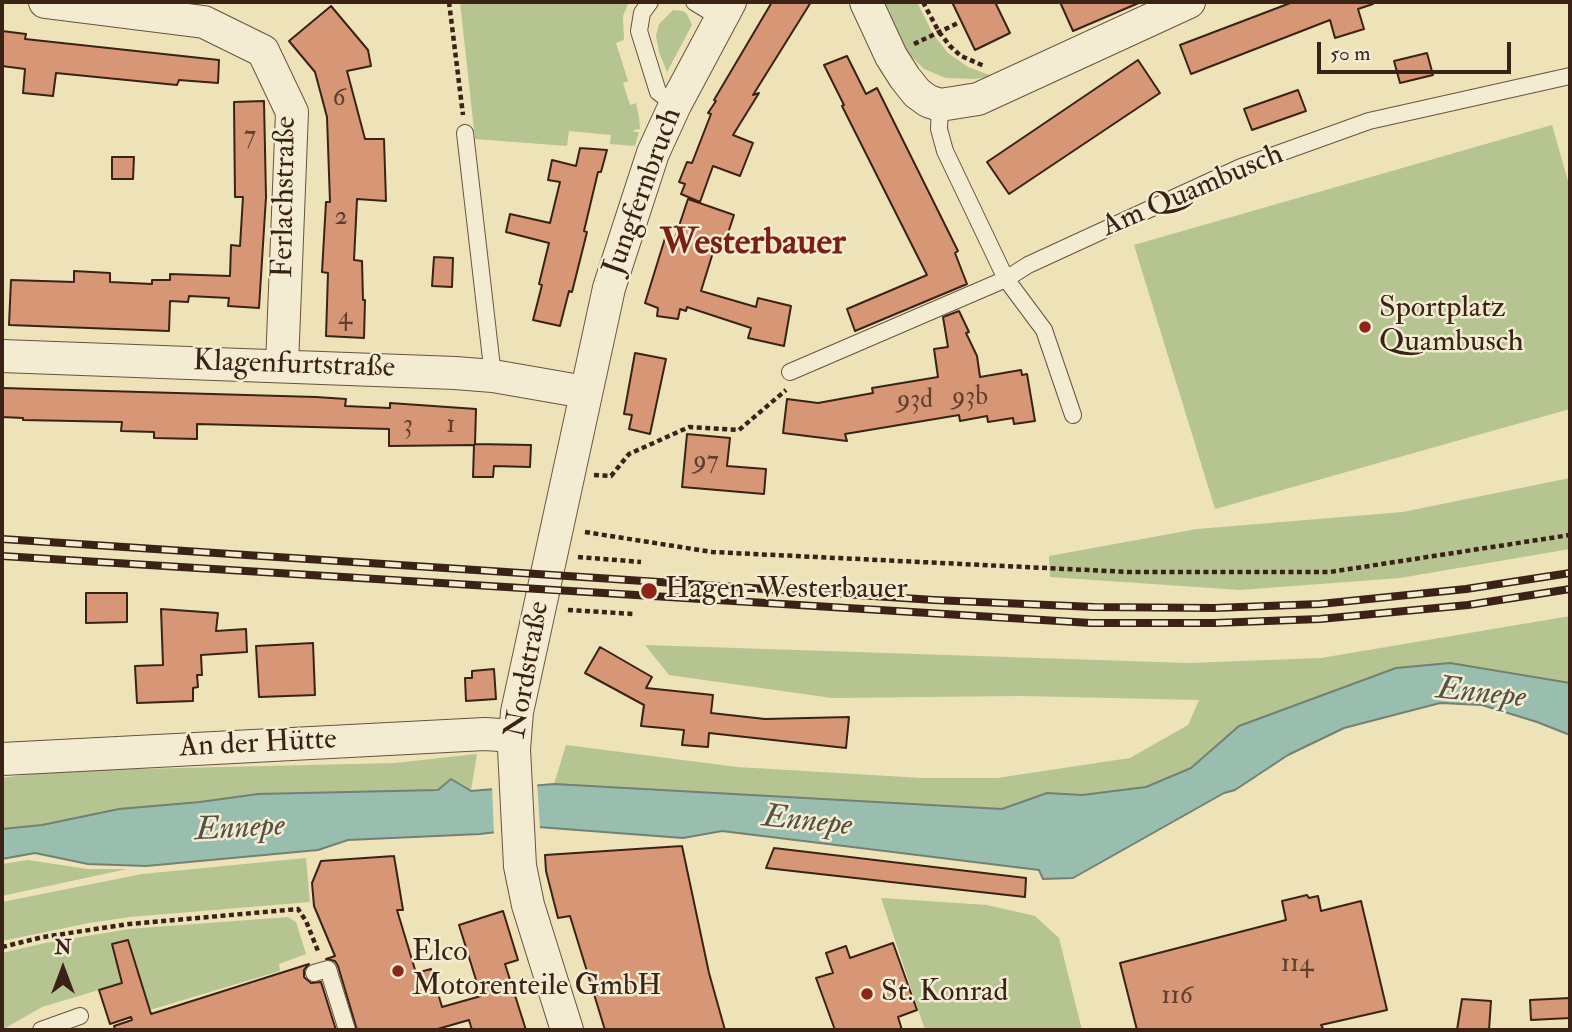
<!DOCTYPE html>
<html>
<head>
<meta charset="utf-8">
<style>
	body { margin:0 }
	#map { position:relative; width:1572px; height:1032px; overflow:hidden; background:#eee2b9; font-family:"IM FELL Double Pica",serif }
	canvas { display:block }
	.frame { position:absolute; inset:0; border:4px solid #3a2216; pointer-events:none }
	.north { position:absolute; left:28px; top:934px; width:70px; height:70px; -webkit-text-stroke:5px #f4ecd2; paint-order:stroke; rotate:0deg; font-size:19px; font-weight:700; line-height:28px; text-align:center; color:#3a2216 }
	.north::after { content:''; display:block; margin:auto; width:24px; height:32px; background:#3a2216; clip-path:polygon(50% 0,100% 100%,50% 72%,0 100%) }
	.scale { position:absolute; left:1317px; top:42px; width:194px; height:32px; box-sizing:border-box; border:4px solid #3a2216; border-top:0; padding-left:9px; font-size:21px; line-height:24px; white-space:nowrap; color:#3a2216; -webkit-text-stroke:5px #f4ecd2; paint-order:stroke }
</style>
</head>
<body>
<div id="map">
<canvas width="1572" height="1032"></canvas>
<div class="frame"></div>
<div class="north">N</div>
<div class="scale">50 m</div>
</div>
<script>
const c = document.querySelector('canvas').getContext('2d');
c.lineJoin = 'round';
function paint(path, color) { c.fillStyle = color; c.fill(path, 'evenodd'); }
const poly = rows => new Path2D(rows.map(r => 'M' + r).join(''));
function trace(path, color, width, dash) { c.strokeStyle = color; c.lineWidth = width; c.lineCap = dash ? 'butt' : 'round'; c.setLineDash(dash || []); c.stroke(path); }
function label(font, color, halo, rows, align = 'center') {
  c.font = font + ' "IM FELL Double Pica",serif'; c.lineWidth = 5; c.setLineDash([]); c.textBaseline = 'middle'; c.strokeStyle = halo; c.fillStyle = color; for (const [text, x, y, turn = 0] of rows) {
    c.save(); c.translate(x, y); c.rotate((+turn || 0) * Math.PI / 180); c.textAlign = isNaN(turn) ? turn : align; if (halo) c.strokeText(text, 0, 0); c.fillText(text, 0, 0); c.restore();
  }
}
paint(poly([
	[460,2,629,2,623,16,624,40,616,43,628,81,623,83,630,105,636,103,639,117,640,129,634,130,634,132,639,132,635,146,610,144,611,135,569,131,567,146,475,139],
	[887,2,917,2,933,34,948,53,968,67,992,76,975,79,946,78,924,69,906,51,882,4],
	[673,10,683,11,687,14,692,25,667,72,659,52,656,36,659,24],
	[1552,125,1570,188,1570,409,1215,509,1134,245],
	[1570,478,1570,549,1400,578,1240,590,1050,577,1049,556,1197,529,1403,512],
	[1570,616,1570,683,1497,670,1239,726,1191,768,1146,787,1082,795,1047,793,1002,809,554,784,566,745,737,767,922,778,997,778,1130,758,1188,725,1199,700,1022,696,832,698,669,675,645,645,1188,663,1321,658],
	[477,754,471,791,438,790,258,794,200,802,119,809,42,825,2,829,2,778,51,771,395,763],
	[306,858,310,902,130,917,89,923,2,941,2,902,142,874],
	[28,860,87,869,127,869,2,896,2,864],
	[881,898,987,905,1035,916,1059,938,1082,1030,925,1030],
	[288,917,296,922,306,954,279,964,280,971,150,1010,139,975,122,980,122,983,42,1007,2,1030,2,953,45,943,129,929]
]), '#b6c491');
const water = poly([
	[1450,663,1570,683,1570,735,1537,722,1482,705,1440,703,1344,728,1288,755,1235,790,1224,793,1073,878,1043,879,1039,870,722,831,683,838,538,827,480,834,348,840,318,850,146,866,88,864,35,853,2,859,2,829,42,825,119,809,200,802,258,794,438,790,451,779,471,791,554,784,1002,809,1047,793,1082,795,1146,787,1191,768,1239,726,1396,668,1450,663]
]);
paint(water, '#99beb0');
trace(water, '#738072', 2);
paint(poly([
	[537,782,540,830,494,835,492,786]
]), '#eee2b9');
const building = poly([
	[772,2,811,2,753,95,759,93,733,135,753,143,740,176,713,166,700,202,681,194,685,184,679,182,687,162,692,163,711,114,708,113,716,101,714,100,772,2],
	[952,2,995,2,1010,33,975,50,952,2],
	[1060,2,1141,2,1073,31,1060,2],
	[1293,2,1373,2,1373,4,1358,9,1364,29,1335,38,1330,20,1191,74,1180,45,1293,2],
	[331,6,368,50,371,66,347,71,365,139,384,139,386,201,357,199,354,260,362,261,363,300,365,300,364,338,326,336,328,273,322,272,326,202,330,202,327,117,315,72,289,41,331,6],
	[2,31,26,34,25,39,219,60,218,83,179,80,177,85,56,73,53,96,23,93,25,69,2,66,2,31],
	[1427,53,1433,75,1400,83,1394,61,1427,53],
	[847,56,866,94,877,88,958,251,955,253,967,284,855,331,847,309,927,275,842,106,844,105,824,65,847,56],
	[1138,60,1160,93,1009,194,987,162,1138,60],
	[1298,90,1306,111,1252,130,1244,109,1298,90],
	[264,101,266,197,259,308,228,306,229,298,189,296,188,302,170,301,169,331,9,325,11,280,74,282,74,271,110,273,110,282,152,284,152,280,170,280,170,274,230,276,231,245,240,246,243,197,235,197,234,102,264,101],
	[580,148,607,150,601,172,598,172,584,231,587,232,572,292,569,291,560,326,533,320,542,285,539,284,549,243,506,232,510,214,550,223,560,182,548,180,552,160,576,166,580,148],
	[112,157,134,157,133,179,112,179,112,157],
	[688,199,734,215,723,248,715,246,701,291,756,307,758,298,791,306,784,346,748,338,751,328,687,307,686,311,680,309,678,319,657,316,658,308,645,303,666,235,675,238,688,199],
	[434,257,453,258,452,287,432,286,434,257],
	[959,311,969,332,966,333,977,356,980,377,1021,370,1022,375,1027,374,1035,421,1014,424,1013,418,988,422,987,416,960,421,959,415,845,434,847,441,783,433,787,399,818,403,873,393,872,388,938,377,934,349,948,347,943,317,959,311],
	[635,353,666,359,650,434,629,429,632,415,624,414,635,353],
	[2,388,316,397,346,399,345,406,390,408,390,403,476,409,475,444,531,445,530,467,494,466,493,477,473,477,474,445,389,446,389,429,197,424,197,439,154,438,154,432,121,431,122,422,23,420,23,418,2,417,2,388],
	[687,434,730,438,727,466,766,469,764,494,682,487,687,434],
	[86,593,127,593,127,622,86,623,86,593],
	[161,609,218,613,216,631,246,629,247,652,201,655,202,675,197,675,198,687,193,688,193,701,137,703,135,666,163,665,161,609],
	[313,643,315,695,259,697,256,646,313,643],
	[600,647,652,677,646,688,713,695,711,713,765,719,849,717,846,748,709,733,708,747,682,745,684,730,641,726,644,705,585,673,600,647],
	[494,669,496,699,466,701,465,678,472,678,472,671,494,669],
	[682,846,709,973,725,1030,605,1030,570,916,558,918,546,871,545,855,682,846],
	[774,848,1026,878,1025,897,766,868,774,848],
	[394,856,403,910,397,910,416,973,431,969,442,1007,481,996,459,925,503,911,518,960,505,964,526,1030,472,1030,469,1020,434,1030,357,1030,338,966,335,961,326,959,335,956,314,906,312,883,321,861,394,856],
	[1307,895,1309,898,1318,896,1321,911,1361,901,1387,1010,1321,1025,1324,1030,1137,1030,1120,963,1286,920,1282,901,1307,895],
	[128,940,151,1014,309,964,304,970,304,977,311,983,321,982,336,1030,115,1030,114,1026,132,1020,131,1017,110,1024,99,990,122,983,112,944,128,940],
	[893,943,917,1010,898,1017,902,1030,835,1030,816,978,833,973,826,953,846,946,850,958,893,943],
	[1570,998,1570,1018,1531,1020,1530,1000,1570,998],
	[1462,999,1491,1001,1489,1030,1457,1030,1462,999]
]);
paint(building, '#d79777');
trace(building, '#3a2216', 2);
const lane = poly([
	[650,2,642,13,639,31,658,92,675,105],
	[694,2,720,18],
	[940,105,939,129,945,151,1006,279,1028,265,1241,167,1369,121,1570,76],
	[465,133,493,376],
	[790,372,1006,279,1044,330,1073,415],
	[314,973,328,969,347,1030],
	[41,1030,80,1016]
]);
const street = poly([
	[45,2,204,22,263,51,292,112,282,365],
	[866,2,891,56,905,78,917,93,928,101,940,105,978,99,1189,2],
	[2,356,455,373,493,376,585,392],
	[2,759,485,734,515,736],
	[567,1030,528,905,520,866,514,749,517,712,609,288,653,153,675,105,730,2]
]);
trace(lane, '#67523f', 18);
trace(street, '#67523f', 34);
trace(poly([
	[449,2,463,115],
	[923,2,939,32,950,46,961,56,984,66],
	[914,44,958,23],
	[594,475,611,476,629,454,689,427,739,430,786,390],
	[585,532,712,552,1129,572,1330,572,1570,535],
	[578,557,641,562],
	[568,610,634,614],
	[2,947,43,937,129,924,298,909,306,921,318,951]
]), '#3a2216', 4.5, [5, 3.5]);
trace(lane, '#f4ecd2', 16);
trace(street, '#f4ecd2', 32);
const rail = poly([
	[2,539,934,600,1094,607,1214,608,1320,604,1466,589,1570,573],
	[2,556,1091,623,1214,623,1320,619,1468,605,1570,589]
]);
trace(rail, '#3a2216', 8);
trace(rail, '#f4ecd2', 5, [16]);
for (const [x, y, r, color] of [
	[1365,327,7,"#8f2418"],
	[649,591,9,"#8f2418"],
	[398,971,7,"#8f2418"],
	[867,994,7,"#8f2418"]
]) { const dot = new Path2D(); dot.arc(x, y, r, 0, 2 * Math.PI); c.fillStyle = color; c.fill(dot); trace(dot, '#f4ecd2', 2.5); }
label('26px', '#613f2e', null, [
	["6",339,99],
	["7",250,137],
	["2",341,218],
	["4",345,318],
	["93b",970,398],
	["93d",915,401],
	["3",408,426],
	["1",451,426],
	["97",706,462],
	["114",1297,965],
	["116",1177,997]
]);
label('30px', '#3a2216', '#f4ecd2', [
	["Jungfernbruch",644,192,-70],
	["Am Quambusch",1193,192,-23],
	["Ferlachstraße",286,197,-89],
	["Klagenfurtstraße",294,366,2],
	["Nordstraße",529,670,-80],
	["An der Hütte",258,745,-3]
]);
label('30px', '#3a2216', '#f4ecd2', [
	["Sportplatz",1379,310],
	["Quambusch",1379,344],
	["Hagen-Westerbauer",665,591],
	["Elco",412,954],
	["Motorenteile GmbH",412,988],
	["St. Konrad",881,994]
], 'left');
label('italic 32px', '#565144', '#f4ecd2', [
	["Ennepe",1481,695,6],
	["Ennepe",807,823,6],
	["Ennepe",240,830,-3]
]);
label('bold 37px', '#7a1f14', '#f4ecd2', [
	["Westerbauer",753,245]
]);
</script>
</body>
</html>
